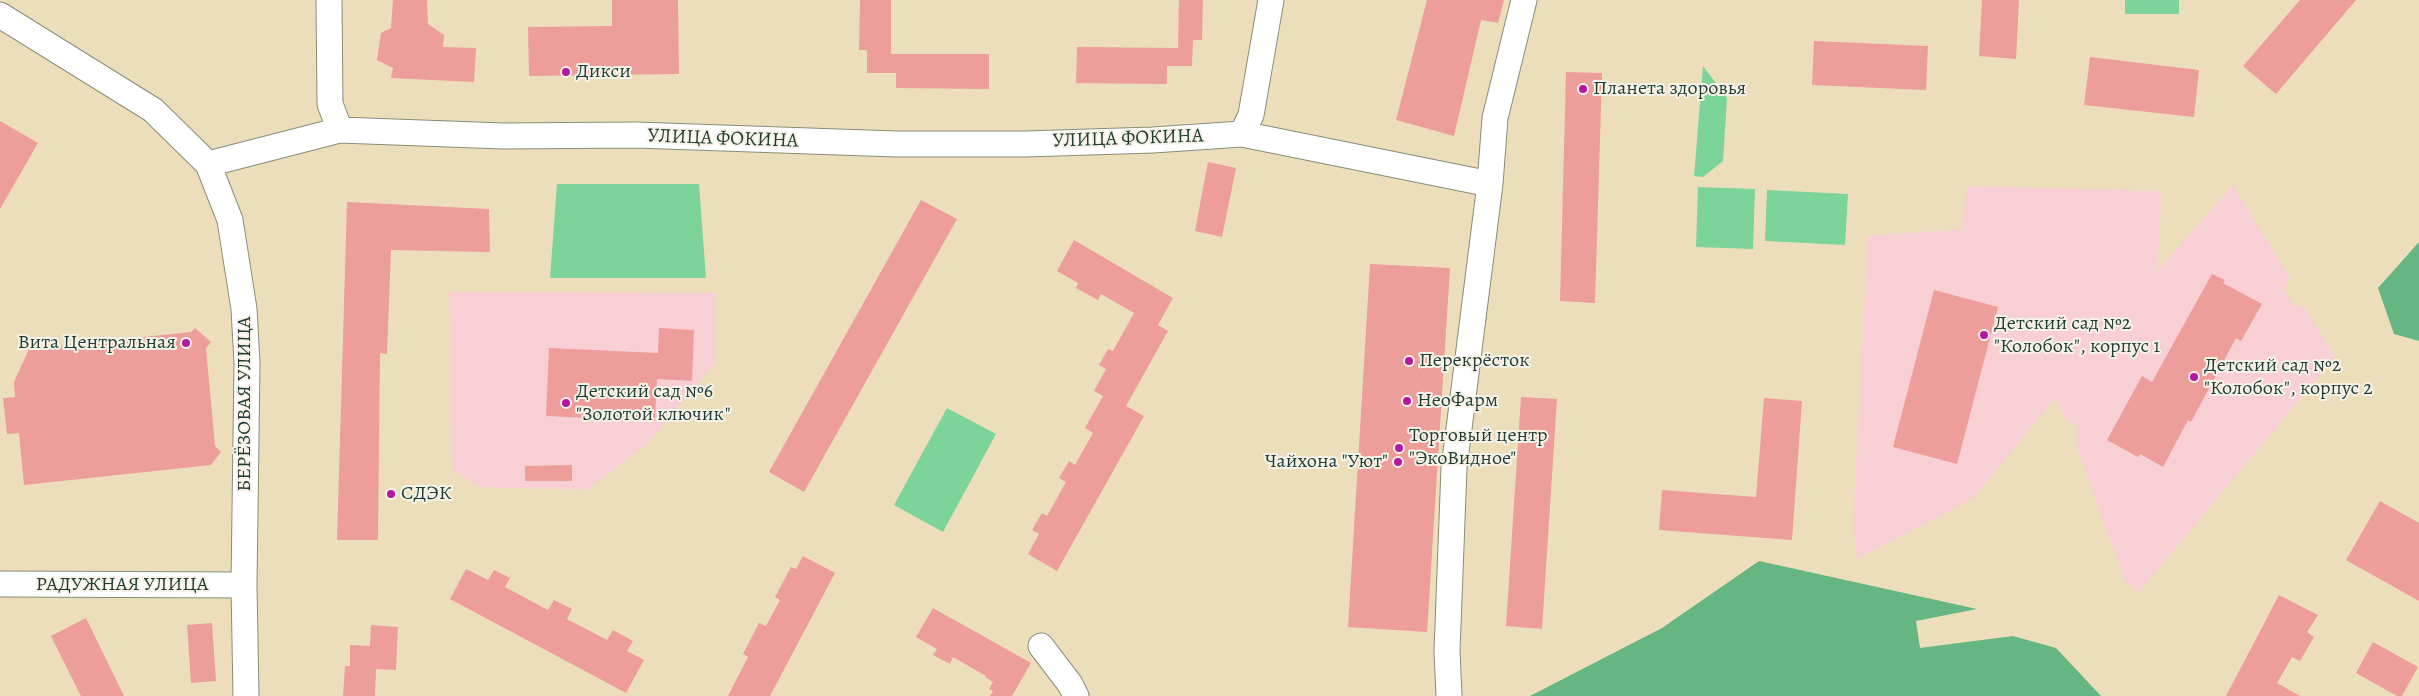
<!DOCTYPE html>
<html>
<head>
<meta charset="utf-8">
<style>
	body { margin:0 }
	canvas { display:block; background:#ecdebb }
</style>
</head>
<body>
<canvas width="2419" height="696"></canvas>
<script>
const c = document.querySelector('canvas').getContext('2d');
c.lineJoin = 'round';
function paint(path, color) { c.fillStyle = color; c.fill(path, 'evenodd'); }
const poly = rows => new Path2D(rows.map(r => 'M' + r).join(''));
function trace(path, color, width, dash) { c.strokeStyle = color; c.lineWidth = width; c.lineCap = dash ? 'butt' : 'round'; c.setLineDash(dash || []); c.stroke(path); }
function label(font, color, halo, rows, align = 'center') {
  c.font = font + ' Alegreya,serif'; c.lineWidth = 4; c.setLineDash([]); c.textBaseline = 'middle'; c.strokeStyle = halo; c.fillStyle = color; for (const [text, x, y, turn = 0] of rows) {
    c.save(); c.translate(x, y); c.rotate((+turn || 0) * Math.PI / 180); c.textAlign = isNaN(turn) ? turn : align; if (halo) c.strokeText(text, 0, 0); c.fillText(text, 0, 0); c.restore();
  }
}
paint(poly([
	[2233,185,2290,278,2284,289,2295,307,2304,306,2335,357,2139,592,2125,582,2076,445,2077,427,2066,419,2055,398,1974,498,1857,559,1853,523,1868,236,1962,229,1967,186,2162,191,2157,271],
	[450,292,716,293,716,362,646,445,587,490,480,487,451,469]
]), '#f7cfd5');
paint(poly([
	[2125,0,2179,0,2179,14,2125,14],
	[1703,66,1727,98,1723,161,1703,177,1694,176],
	[557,184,699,184,706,278,550,278],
	[1698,187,1755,189,1753,249,1696,247],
	[1767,190,1848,194,1845,245,1765,241],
	[947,408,996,434,943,532,894,505]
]), '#7cd49a');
paint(poly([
	[2419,242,2419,341,2394,334,2378,288],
	[1759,561,1977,609,1916,621,1920,648,2013,636,2056,648,2101,696,1530,696,1662,628]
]), '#65b682');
paint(poly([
	[393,0,427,0,428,24,444,35,443,47,476,48,474,82,391,78,393,68,377,60,381,33,391,28],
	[612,0,678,0,679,74,529,76,528,27,612,26],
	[860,0,891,0,891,54,989,54,989,89,896,88,896,73,867,73,867,50,859,50],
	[1179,0,1203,0,1202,40,1193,40,1192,66,1167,66,1167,84,1076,83,1077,47,1178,48],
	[1427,0,1504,0,1498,23,1481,20,1454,136,1396,120],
	[1982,0,2019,0,2016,59,1979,56],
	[2300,0,2356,0,2276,94,2243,66],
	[1814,41,1928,46,1926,90,1812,85],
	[2090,57,2199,70,2194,117,2084,105],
	[1566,72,1602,73,1595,303,1560,301],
	[0,121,38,143,0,209],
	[1208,162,1236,168,1222,237,1195,231],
	[921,200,957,219,804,492,769,472],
	[347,202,489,209,490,252,391,250,387,354,380,353,378,540,337,540],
	[1074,240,1173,298,1158,325,1168,331,1126,406,1144,416,1057,571,1028,554,1039,534,1032,530,1042,513,1047,516,1066,482,1059,478,1069,461,1075,465,1093,433,1085,428,1103,396,1094,391,1106,369,1099,365,1108,349,1113,351,1134,313,1101,294,1098,300,1076,288,1078,283,1057,271],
	[1370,264,1450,268,1427,632,1348,627],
	[2212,274,2225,280,2223,283,2262,304,2241,341,2236,338,2191,422,2188,420,2163,467,2140,454,2138,457,2107,440,2142,376,2152,382],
	[1934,290,1998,307,1957,464,1893,447],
	[195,328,211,342,206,348,215,446,221,452,211,465,24,485,19,433,7,434,3,398,15,397,14,382,29,349,191,332],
	[659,328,694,330,692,381,657,379,655,421,546,416,549,348,658,353],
	[1521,397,1557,399,1542,629,1506,626],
	[1764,398,1802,401,1792,540,1659,530,1662,490,1756,497],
	[572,465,572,481,525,481,525,466],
	[2380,501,2419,523,2419,601,2346,560],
	[803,556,835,573,770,696,728,696,748,657,743,654,759,623,766,626,780,600,775,597,791,567,796,569],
	[466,569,488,580,494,570,510,578,505,587,548,610,554,600,572,609,567,619,607,640,613,630,633,641,627,651,644,660,626,693,450,599],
	[2279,595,2318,615,2307,632,2314,637,2300,661,2292,657,2277,683,2300,696,2226,696],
	[933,608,1031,663,1012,696,990,696,993,691,989,689,993,682,985,677,986,676,953,657,950,664,933,655,937,649,916,637],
	[86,618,124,696,81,696,51,636],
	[212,623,216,681,191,683,187,625],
	[371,625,398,627,396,670,376,669,375,696,343,696,345,666,350,666,350,645,370,646],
	[2373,642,2418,667,2402,696,2397,696,2356,673]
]), '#ed9d9a');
const minor = poly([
	[329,0,330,104,340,130],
	[0,15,153,110,208,164,230,220,244,309,247,363,244,585,246,696],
	[1242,134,1251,115,1271,0],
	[208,164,340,130,503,136,636,135,896,144,1025,144,1153,140,1242,134,1490,184],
	[0,584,244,585],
	[1041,646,1070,684,1076,696],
	[1449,696,1447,651,1454,468,1490,184,1495,118,1524,0]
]);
trace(minor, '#868e78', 27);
trace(minor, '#fff', 25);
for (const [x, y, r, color] of [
	[566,72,5,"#b5179e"],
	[1583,89,5,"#b5179e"],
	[1984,335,5,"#b5179e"],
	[186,343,5,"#b5179e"],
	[1409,361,5,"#b5179e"],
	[2194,377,5,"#b5179e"],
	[1407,401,5,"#b5179e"],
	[566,403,5,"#b5179e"],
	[1399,448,5,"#b5179e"],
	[1398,462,5,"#b5179e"],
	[391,494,5,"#b5179e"]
]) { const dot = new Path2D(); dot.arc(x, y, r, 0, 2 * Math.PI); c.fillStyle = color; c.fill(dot); trace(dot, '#f7f3e8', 2); }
label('20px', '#1f3d34', '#f7f3e8', [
	["Дикси",576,72],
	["Планета здоровья",1593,89],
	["Детский сад №2",1994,324],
	["\"Колобок\", корпус 1",1994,347],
	["Вита Центральная",176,343,"right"],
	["Перекрёсток",1419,361],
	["Детский сад №2",2204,366],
	["\"Колобок\", корпус 2",2204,389],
	["Детский сад №6",576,392],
	["\"Золотой ключик\"",576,415],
	["НеоФарм",1417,401],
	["Торговый центр",1409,436],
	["\"ЭкоВидное\"",1409,459],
	["Чайхона \"Уют\"",1388,462,"right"],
	["СДЭК",401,494]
], 'left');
label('20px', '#1f3d34', '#f7f3e8', [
	["УЛИЦА ФОКИНА",723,139,2],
	["УЛИЦА ФОКИНА",1128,139,-2],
	["БЕРЁЗОВАЯ УЛИЦА",245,404,-90],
	["РАДУЖНАЯ УЛИЦА",122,585]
]);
</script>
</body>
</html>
